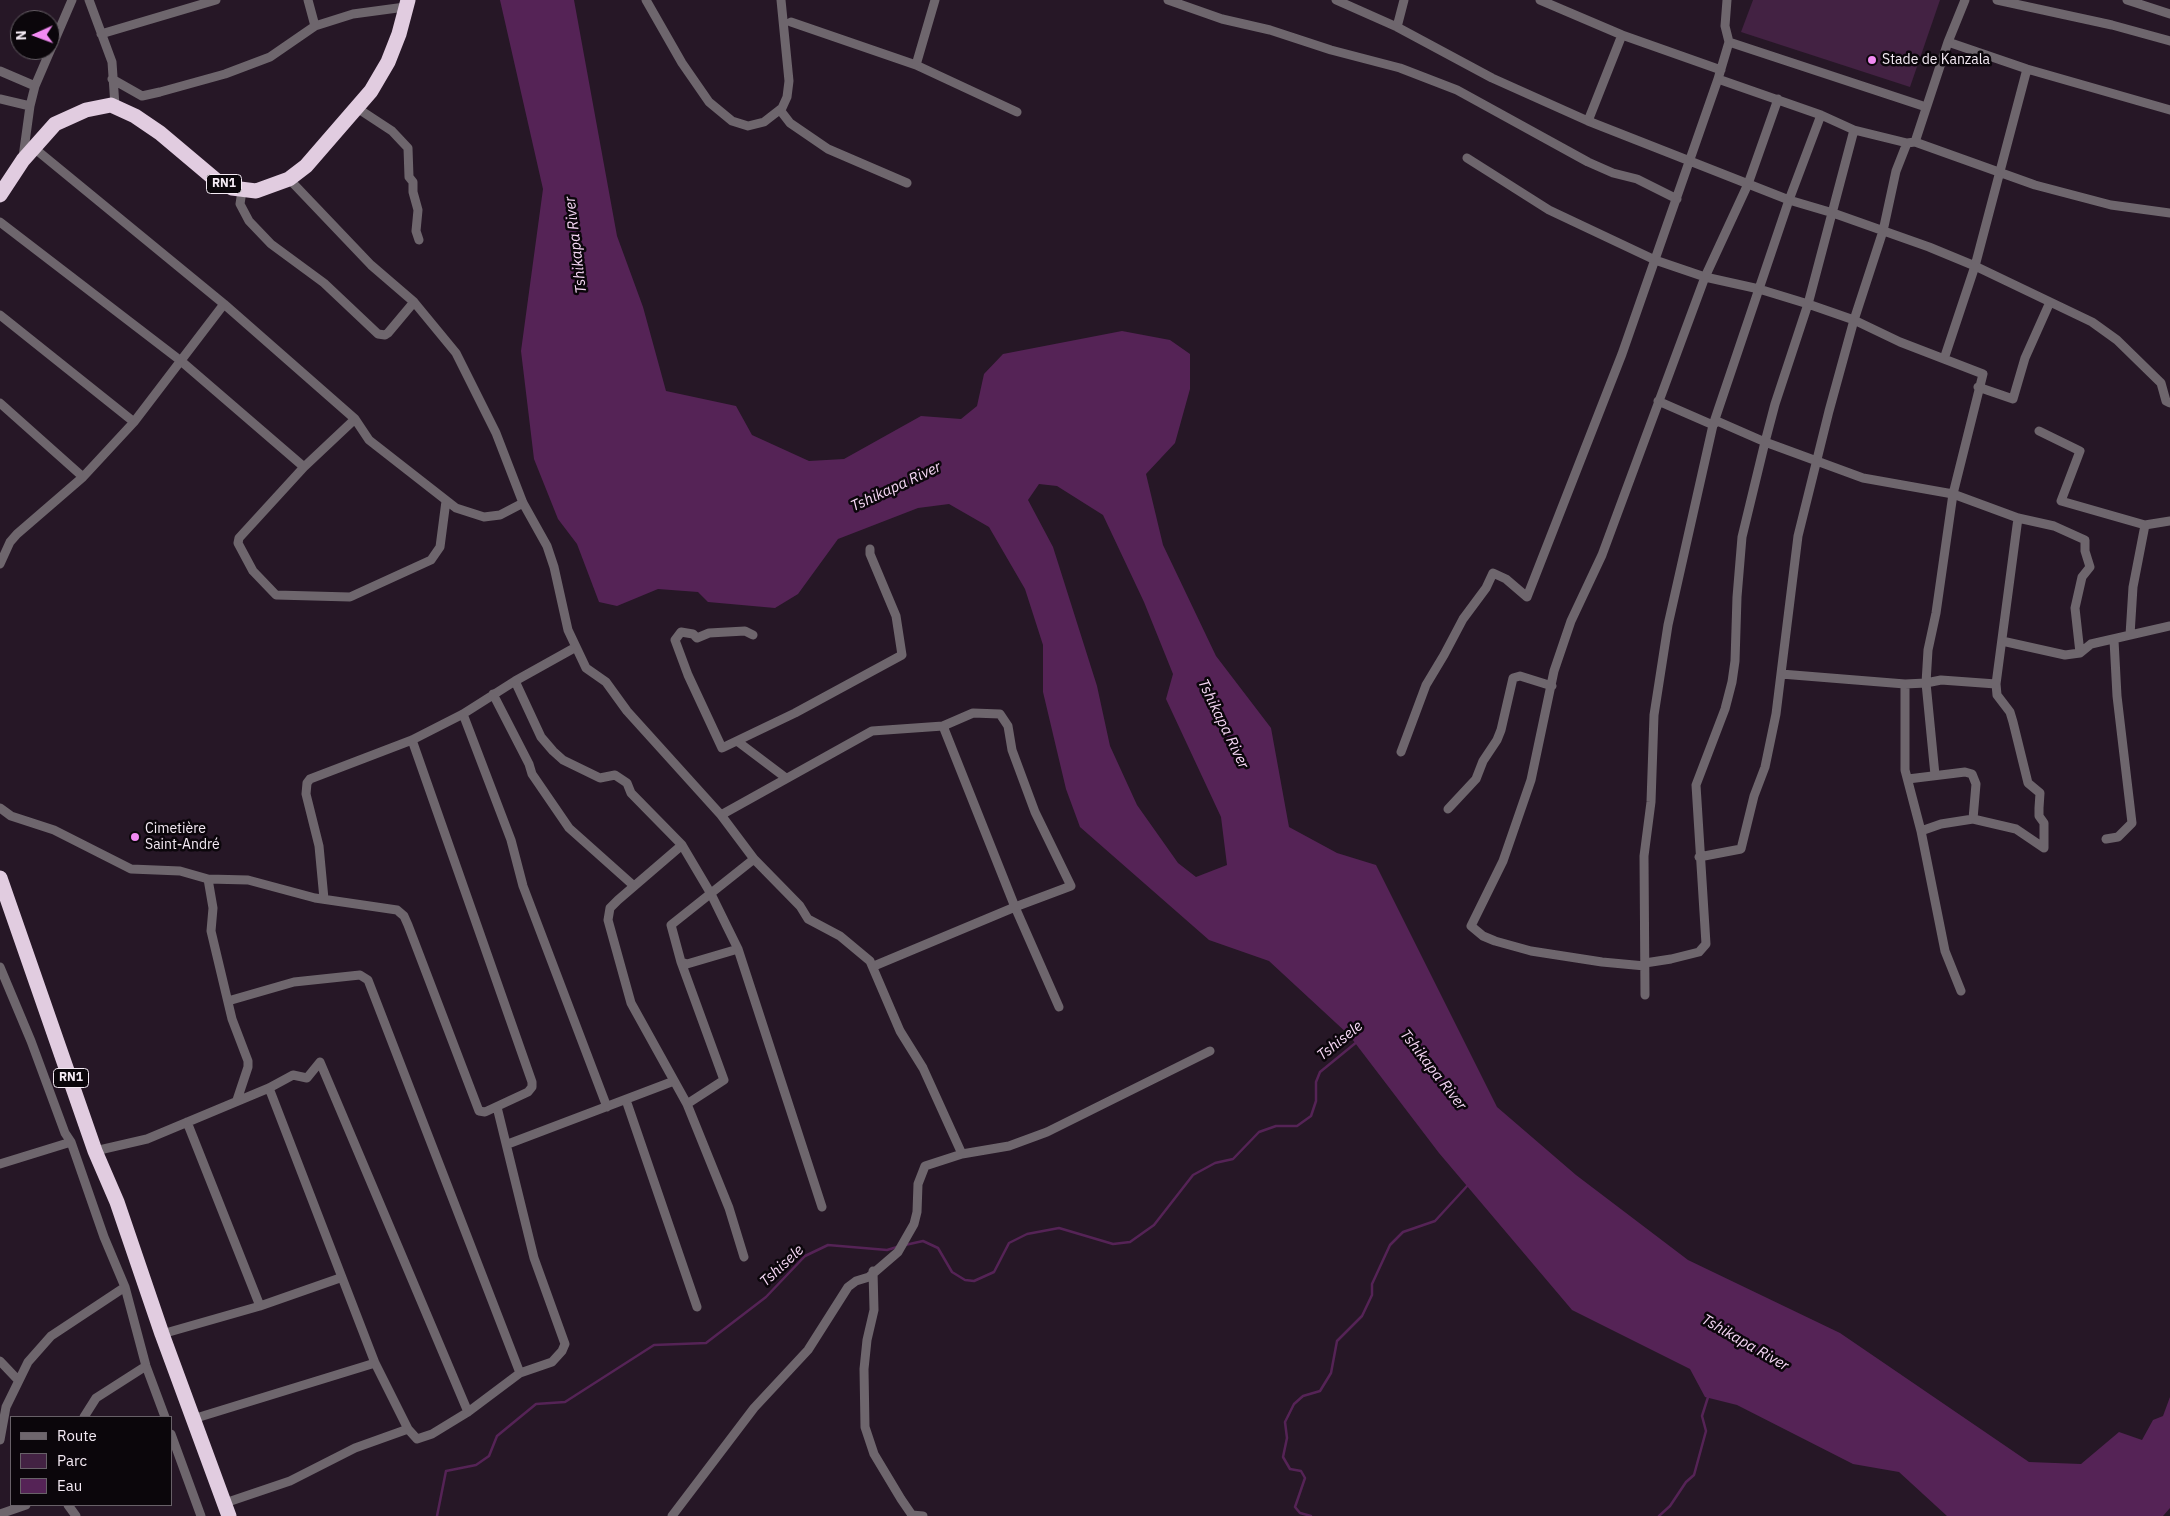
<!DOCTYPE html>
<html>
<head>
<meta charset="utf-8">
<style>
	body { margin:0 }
	#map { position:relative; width:2170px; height:1516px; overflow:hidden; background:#261726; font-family:"IBM Plex Sans",sans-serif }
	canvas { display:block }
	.legend { position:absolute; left:10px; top:1416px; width:162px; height:90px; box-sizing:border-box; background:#0b060b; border:1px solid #686168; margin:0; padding:6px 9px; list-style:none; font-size:15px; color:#f4eaf4 }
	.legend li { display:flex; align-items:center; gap:10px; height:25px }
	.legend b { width:25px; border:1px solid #686168 }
	.north { position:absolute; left:10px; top:10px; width:50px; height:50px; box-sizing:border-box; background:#0b060b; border:1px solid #686168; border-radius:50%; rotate:268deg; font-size:14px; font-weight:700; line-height:20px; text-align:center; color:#f4eaf4 }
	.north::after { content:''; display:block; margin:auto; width:18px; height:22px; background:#f28af3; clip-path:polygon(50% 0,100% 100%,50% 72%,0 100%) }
</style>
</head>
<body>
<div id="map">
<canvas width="2170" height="1516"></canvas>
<ul class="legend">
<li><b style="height:6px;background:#6e666d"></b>Route</li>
<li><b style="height:14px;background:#432243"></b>Parc</li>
<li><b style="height:14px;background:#552356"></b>Eau</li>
</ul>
<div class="north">N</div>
</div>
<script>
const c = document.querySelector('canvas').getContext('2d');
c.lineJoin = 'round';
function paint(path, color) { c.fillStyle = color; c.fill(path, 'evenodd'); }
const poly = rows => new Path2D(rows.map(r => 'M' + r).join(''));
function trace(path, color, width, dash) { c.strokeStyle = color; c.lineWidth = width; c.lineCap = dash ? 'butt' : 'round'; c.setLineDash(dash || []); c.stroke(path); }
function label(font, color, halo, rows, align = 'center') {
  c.font = font + ' "IBM Plex Sans",sans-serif'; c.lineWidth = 5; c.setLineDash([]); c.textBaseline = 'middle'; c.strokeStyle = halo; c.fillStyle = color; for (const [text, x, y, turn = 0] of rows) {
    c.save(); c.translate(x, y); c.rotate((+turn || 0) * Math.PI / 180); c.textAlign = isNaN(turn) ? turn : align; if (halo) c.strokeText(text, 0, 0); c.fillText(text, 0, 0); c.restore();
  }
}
paint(poly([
	[1753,0,1940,0,1910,87,1741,32]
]), '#432243');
paint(poly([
	[500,0,574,0,617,236,643,307,666,391,736,406,752,435,809,461,844,459,921,416,961,419,977,406,984,374,1003,354,1122,331,1170,340,1190,354,1190,389,1175,443,1146,474,1163,545,1216,656,1271,728,1289,827,1337,853,1376,865,1497,1107,1576,1175,1688,1260,1840,1333,2029,1462,2081,1464,2119,1432,2142,1440,2153,1420,2163,1416,2170,1397,2170,1508,2163,1516,1947,1516,1899,1472,1853,1464,1737,1405,1705,1397,1690,1369,1572,1310,1439,1153,1349,1035,1269,961,1209,940,1080,827,1066,789,1043,692,1043,645,1025,589,989,527,949,504,918,508,838,539,798,594,775,608,708,602,698,592,658,589,617,606,599,602,577,544,558,519,534,459,521,351,543,189],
	[1039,484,1057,486,1103,515,1144,602,1173,674,1166,699,1221,817,1227,865,1196,877,1178,863,1137,805,1110,746,1097,686,1053,547,1028,500]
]), '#552356');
trace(poly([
	[905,1245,923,1241,938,1248,952,1272,965,1280,974,1281,994,1272,1009,1243,1027,1234,1059,1228,1113,1244,1130,1242,1154,1225,1193,1175,1215,1163,1233,1159,1259,1132,1276,1126,1297,1126,1311,1116,1316,1101,1316,1082,1320,1072,1358,1041],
	[437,1516,446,1471,476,1465,489,1456,497,1436,536,1404,565,1402,654,1345,706,1343,766,1297,805,1256,828,1245,887,1250,897,1247],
	[1311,1516,1300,1513,1295,1507,1305,1478,1301,1471,1290,1469,1283,1457,1287,1438,1285,1422,1294,1404,1303,1396,1320,1391,1331,1373,1337,1341,1362,1316,1372,1295,1372,1284,1390,1245,1403,1232,1435,1221,1468,1185],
	[1659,1516,1670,1506,1686,1482,1694,1475,1706,1431,1702,1416,1709,1394]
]), '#552356', 2.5);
trace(poly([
	[89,0,112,62,115,106],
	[308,0,315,26],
	[646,0,682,63,709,102,732,121,748,126,764,122,782,108,787,97,789,81,781,0],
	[1168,0,1222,19,1270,30,1331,50,1400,68,1457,90,1588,162,1613,173,1637,179,1677,199],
	[1336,0,1397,27,1492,78,1588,121,1789,200,1833,213,1929,247,1975,266,2092,322,2117,340,2161,383,2166,401,2170,403],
	[1540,0,1622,35,1721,70],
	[1997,0,2112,25,2170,41],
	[2127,0,2170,14],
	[791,22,916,65,935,0],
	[1397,27,1404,0],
	[101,34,216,0],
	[1729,42,1926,107],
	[1948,42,2027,69,2170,110],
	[916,65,1017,112],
	[0,71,35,86],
	[112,79,142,96,160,92,225,74,270,57,315,26,353,14,405,7],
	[1718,79,1821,115,1854,130,1907,143],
	[0,99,30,106],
	[357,108,392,131,408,148,409,177,413,182,413,192,418,210,416,231,419,240],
	[780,110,790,123,828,149,907,183],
	[1588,121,1622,35],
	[1915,142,2035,185,2111,205,2170,213],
	[34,148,224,304,355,419,369,440,456,508,484,517,500,515,523,503],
	[23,157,30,106,35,86,72,0],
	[1467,158,1549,210,1655,260,1705,277,1759,289,1808,304,1854,320,1900,342,1983,374,1953,494,1936,613,1928,650,1926,683,1935,775],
	[289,179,371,265,414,302,456,353,496,433,523,503,547,546,554,567,568,630,586,668,606,682,627,711,721,815,754,859,800,906,808,919,840,936,870,961,900,1031,923,1068,962,1154],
	[242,191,240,204,249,221,271,244,324,283,378,334,385,335,388,333,414,302],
	[0,222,181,361,304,467],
	[0,315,134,422],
	[1944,359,1975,266,2027,69],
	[1978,387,2013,399,2025,358,2050,302],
	[1658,401,1713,425,1717,421,1765,442,1863,478,1953,494,2018,518,2054,526,2085,540,2085,551,2090,567,2082,577,2075,608,2080,653],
	[0,403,83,477],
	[355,419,304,467,239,538,238,543,253,571,276,595,350,597,431,560,440,547,446,501],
	[2039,431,2080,451,2061,501,2145,525,2170,521],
	[2018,518,1996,684,1997,695,2010,712,2013,722,2028,783,2040,793,2039,808,2039,816,2044,823,2044,848],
	[0,564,10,542,17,534,83,477,134,422,224,304],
	[753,635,745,631,709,633,697,638,693,634,681,632,675,640,688,675,722,748,795,713,902,655,896,616,870,554,870,549],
	[2130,635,2133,587,2145,525],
	[2002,641,2065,655,2080,653,2091,644,2170,626],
	[1781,674,1905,684,1926,683,1941,680,1996,684],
	[515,681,541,737,553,751,563,760,600,778,615,775,627,783,631,793,682,845,711,894,738,949,822,1207],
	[1905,684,1905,770,1921,831,1945,951,1961,991],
	[493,694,529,764,532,774,569,828,634,886],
	[463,714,511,840,523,886,607,1107],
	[943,726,1015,907,1059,1007],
	[737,741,786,778],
	[1401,752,1426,685,1444,655,1463,619,1486,588,1493,573,1506,579,1527,597,1622,354,1718,79,1729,42,1725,26,1727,0],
	[1908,779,1965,772,1972,774,1976,784,1973,819],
	[0,808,11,816,54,830,131,869,180,871,208,879,248,880,315,898,397,910,404,916,408,925,479,1111,485,1112,528,1092,532,1087,532,1082,412,740],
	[1448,809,1476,779,1483,761,1497,740,1501,730,1513,678,1520,676,1552,686],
	[721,815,872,731,943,726,973,713,1000,714,1008,726,1012,750,1035,812,1071,886,1015,907,874,966],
	[1921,831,1941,824,1973,819,2016,829,2044,848],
	[2106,839,2118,837,2132,823,2117,696,2114,640],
	[682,845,618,900,610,908,608,920,631,1003,687,1104,729,1208,744,1257],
	[1699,857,1741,849,1754,796,1765,767,1776,714,1798,536,1829,411,1854,320,1883,231,1896,171,1907,143,1915,142,1948,42,1965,0],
	[208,879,213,908,211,931,232,1019,248,1061,248,1067,237,1100],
	[324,899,319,846,306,794,307,783,310,779,412,740,463,714,515,681,576,647],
	[681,962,687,964,738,949],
	[1645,963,1671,959,1699,952,1706,944,1696,785,1725,709,1732,682,1735,661,1737,597,1742,537,1765,442,1775,404,1808,304,1854,130],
	[1645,966,1602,962,1531,951,1495,941,1483,936,1471,926,1503,861,1531,780,1554,671,1571,621,1602,555,1705,277,1748,184,1778,99],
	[0,967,31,1041,65,1133,71,1142,104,1237,125,1287,146,1366,165,1417],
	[1645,995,1644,856,1651,802,1654,715,1668,625,1713,425,1789,200,1821,115],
	[228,1001,294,982,360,975,368,980,520,1373],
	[269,1088,375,1363,408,1429,417,1439,432,1434,468,1412,520,1373,552,1362,562,1351,565,1344,534,1258,497,1107],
	[626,1100,697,1307],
	[687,1104,724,1080,681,962,671,925,754,859],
	[187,1122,260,1306],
	[508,1144,674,1081],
	[95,1151,147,1139,269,1088,293,1075,307,1078,320,1062,468,1412],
	[0,1164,71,1142],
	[873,1271,874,1310,867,1340,864,1369,865,1427,874,1454,901,1499,912,1515,923,1516],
	[162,1334,260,1306,340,1278],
	[0,1361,18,1380],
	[84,1417,96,1398,146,1366],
	[193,1419,375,1363],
	[171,1434,201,1516],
	[0,1440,6,1407,28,1362,51,1336,125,1287],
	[225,1503,290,1481,355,1448,408,1429],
	[68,1505,76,1516],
	[0,1514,26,1505],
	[672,1516,754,1408,808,1350,848,1287,856,1281,869,1277,898,1252,914,1224,917,1212,918,1184,925,1166,962,1154,1009,1146,1047,1132,1210,1051]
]), '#6e666d', 9);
trace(poly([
	[0,195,23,160,55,124,86,110,111,105,135,116,160,133,217,181,232,188,256,191,289,179,306,166,371,91,388,62,399,34,408,0],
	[0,878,95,1151,117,1202,162,1334,229,1516]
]), '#e1cce0', 15);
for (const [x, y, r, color] of [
	[1872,60,5,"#f28af3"],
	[135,837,5,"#f28af3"]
]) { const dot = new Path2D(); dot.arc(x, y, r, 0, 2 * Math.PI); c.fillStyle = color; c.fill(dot); trace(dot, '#0b060b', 2); }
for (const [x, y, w] of [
	[224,184,35],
	[71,1078,35]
]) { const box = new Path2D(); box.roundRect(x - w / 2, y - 9.5, w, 19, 4); c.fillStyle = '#0b060b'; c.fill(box); trace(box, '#f4eaf4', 1); }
label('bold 12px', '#f4eaf4', null, [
	["RN1",224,184],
	["RN1",71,1078]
]);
label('14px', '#f4eaf4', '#0b060b', [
	["Stade de Kanzala",1882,60],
	["Cimetière",145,829],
	["Saint-André",145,845]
], 'left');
label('italic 15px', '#f7d8f6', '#0b060b', [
	["Tshikapa River",576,245,-97],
	["Tshikapa River",896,487,-25],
	["Tshikapa River",1223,724,64],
	["Tshisele",1340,1041,-39],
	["Tshikapa River",1433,1070,52],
	["Tshisele",782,1266,-43],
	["Tshikapa River",1745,1343,30]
]);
</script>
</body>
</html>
